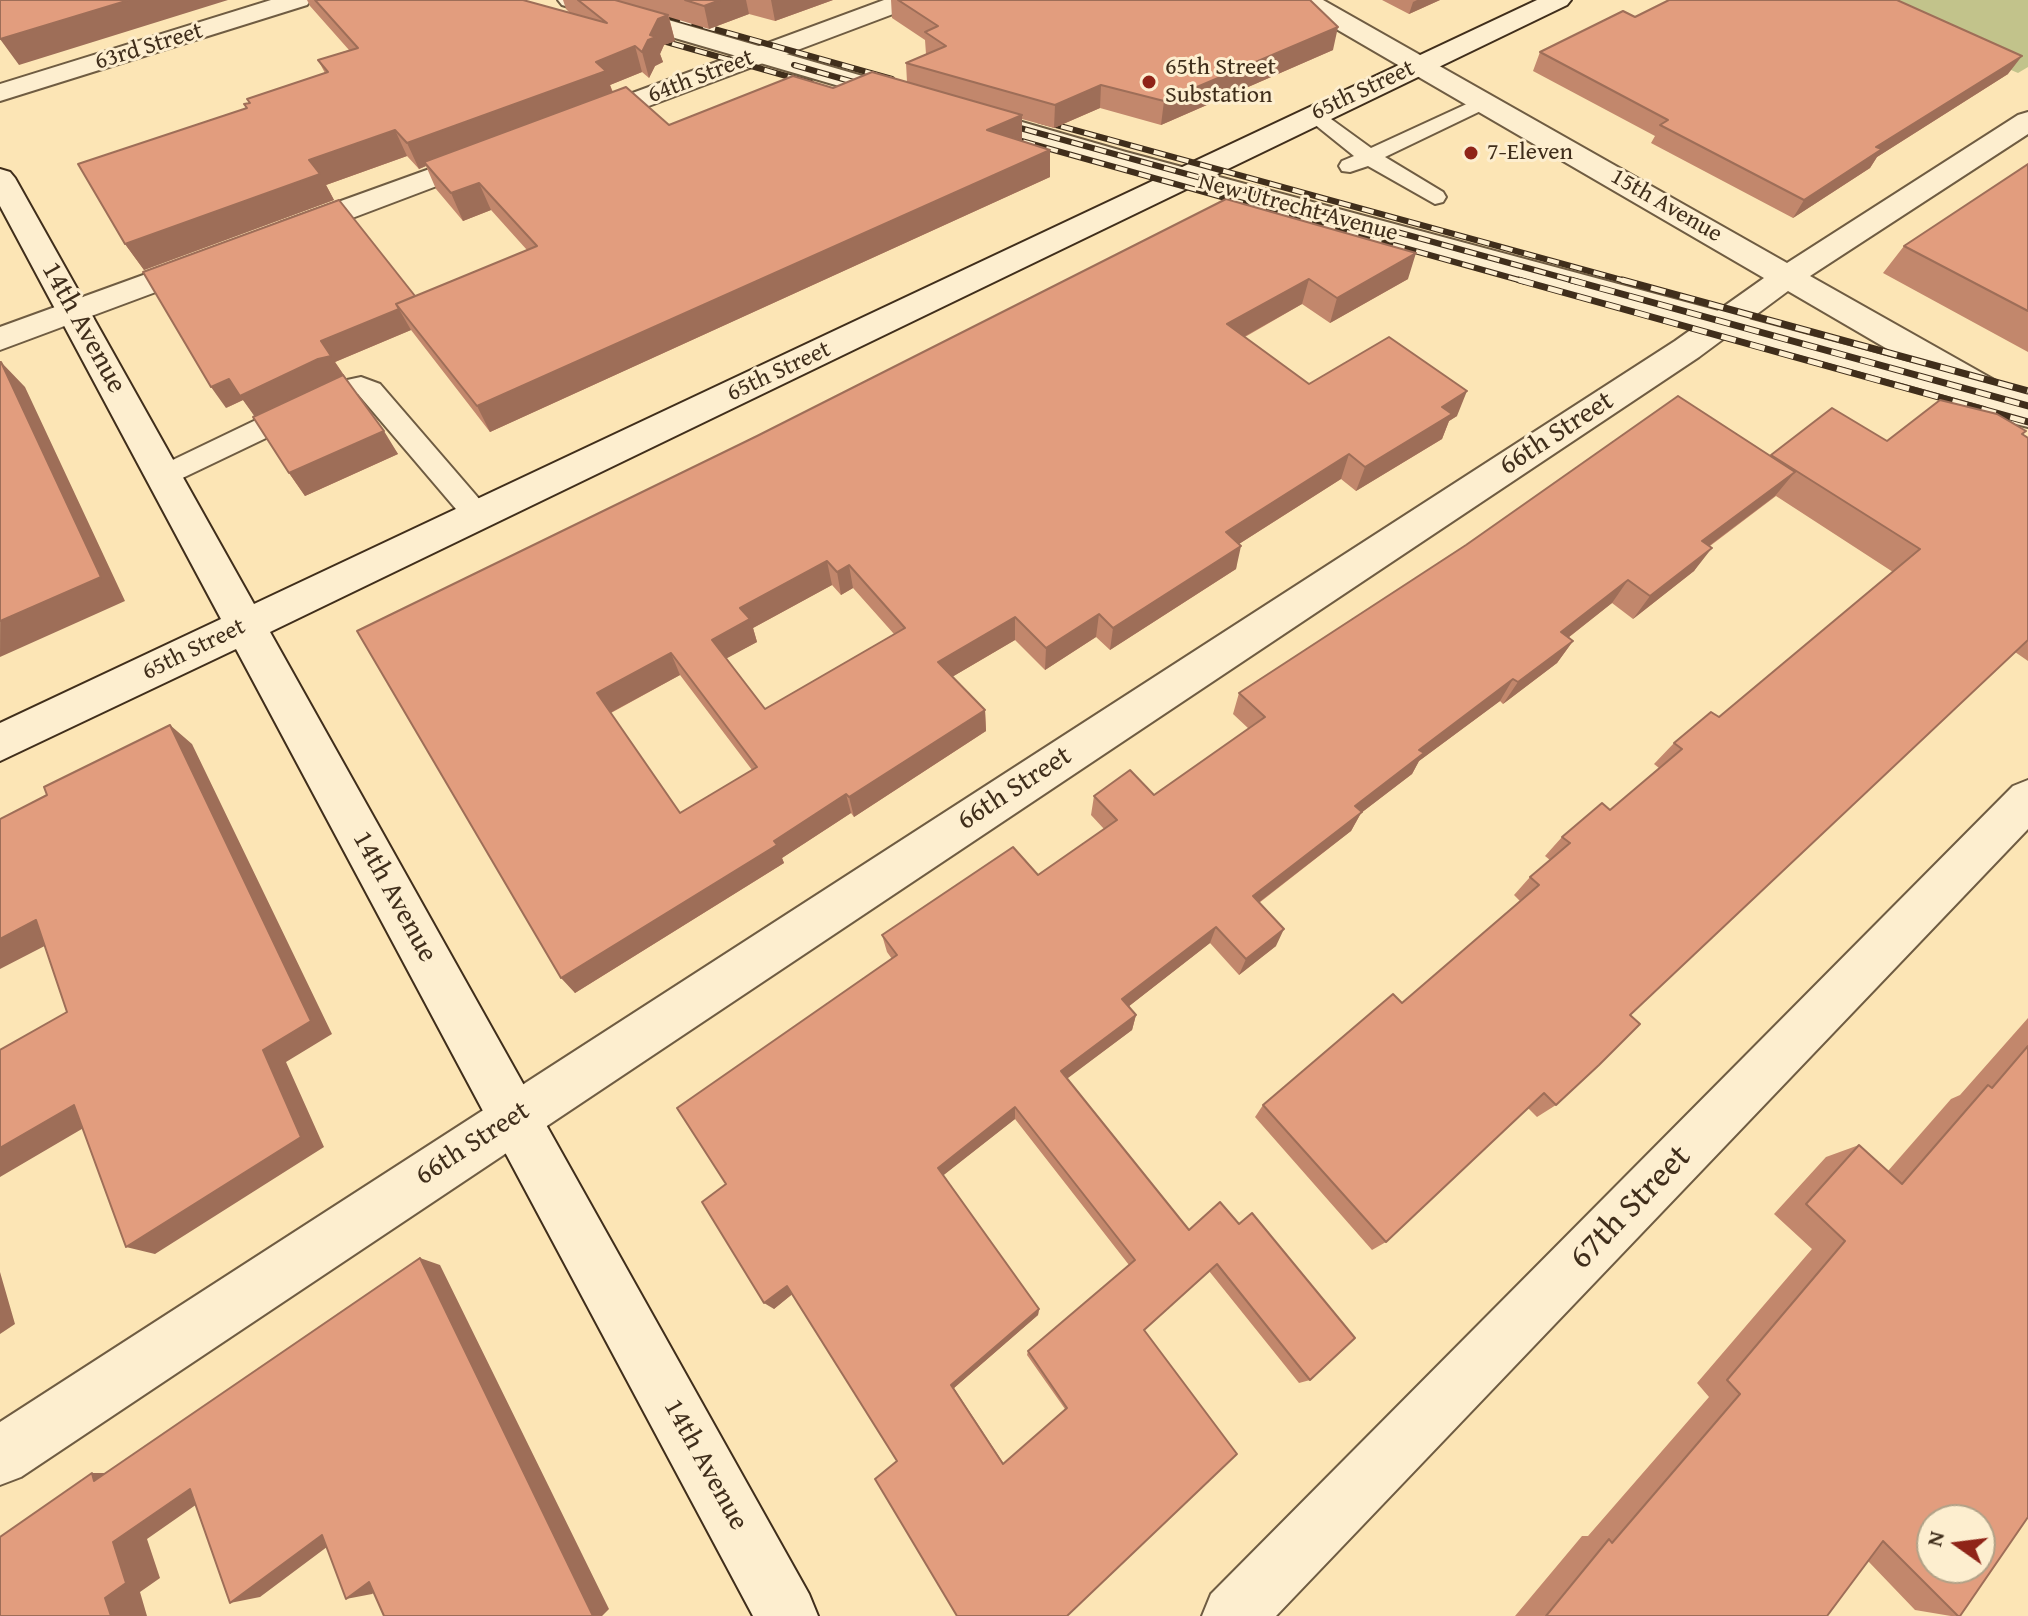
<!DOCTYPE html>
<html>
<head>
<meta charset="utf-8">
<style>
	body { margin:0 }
	#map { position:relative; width:2028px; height:1616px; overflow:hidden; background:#fce5b5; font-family:"Gentium Book Plus",serif }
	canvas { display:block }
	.north { position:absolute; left:1916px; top:1504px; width:80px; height:80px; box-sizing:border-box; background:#fdeecf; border:2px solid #b1a187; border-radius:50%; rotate:284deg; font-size:22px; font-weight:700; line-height:32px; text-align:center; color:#402e1b }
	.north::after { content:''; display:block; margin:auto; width:28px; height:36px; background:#8f2418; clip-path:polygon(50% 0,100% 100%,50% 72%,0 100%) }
</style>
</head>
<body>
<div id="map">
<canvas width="2028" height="1616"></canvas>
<div class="north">N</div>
</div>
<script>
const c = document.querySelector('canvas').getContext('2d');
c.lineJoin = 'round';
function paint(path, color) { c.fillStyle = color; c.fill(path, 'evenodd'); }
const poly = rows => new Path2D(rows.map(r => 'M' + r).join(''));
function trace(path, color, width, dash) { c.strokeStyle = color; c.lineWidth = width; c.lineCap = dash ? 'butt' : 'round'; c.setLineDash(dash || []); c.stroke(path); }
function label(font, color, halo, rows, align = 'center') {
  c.font = font + ' "Gentium Book Plus",serif'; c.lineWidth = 6; c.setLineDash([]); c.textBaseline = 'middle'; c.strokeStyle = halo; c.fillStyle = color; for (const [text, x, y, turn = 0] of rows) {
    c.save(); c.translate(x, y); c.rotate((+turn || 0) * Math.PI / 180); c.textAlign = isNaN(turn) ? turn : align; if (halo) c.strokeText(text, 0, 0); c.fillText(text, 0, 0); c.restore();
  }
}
paint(poly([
	[1850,0,2028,0,2028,67,2018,73]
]), '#c2c38b');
const service = poly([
	[1484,96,1491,98,1494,102,1491,106,1385,157,1443,192,1446,197,1443,202,1435,204,1368,166,1350,172,1342,171,1339,166,1342,161,1354,156,1303,115,1313,109,1320,111,1371,148,1484,96],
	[361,377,380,384,487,508,491,515,487,522,477,525,467,522,358,394,172,483,163,486,154,483,150,476,154,469,333,383,361,377]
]);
const minor = poly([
	[271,0,311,0,307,5,0,101,0,84,271,0],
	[884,0,921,0,917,5,593,127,583,130,573,127,569,121,573,115,884,0],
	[1291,0,1323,0,1787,263,2018,115,2028,112,2028,134,1810,276,2028,399,2028,427,2016,424,1788,291,1699,357,21,1477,0,1485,0,1422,1675,341,1764,278,1295,5,1291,0],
	[485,149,495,152,500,158,495,164,302,237,291,239,280,237,276,230,280,223,485,149],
	[204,253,215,256,220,263,215,270,0,350,0,327,204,253],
	[2028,780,2028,829,1276,1616,1202,1616,1211,1594,2013,786,2028,780]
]);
const tertiary = poly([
	[558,0,599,0,1126,152,2028,394,2028,418,1106,164,562,5,558,0]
]);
const secondary = poly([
	[1537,0,1571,0,1567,5,270,632,809,1594,818,1616,753,1616,236,649,0,761,0,723,221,619,0,206,0,169,10,172,15,178,254,604,1537,0]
]);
trace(service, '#6f5c42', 4);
trace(minor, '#6f5c42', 4);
trace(tertiary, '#6f5c42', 4);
trace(secondary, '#402e1b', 4);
paint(service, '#fdeecf');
paint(minor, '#fdeecf');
paint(tertiary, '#fdeecf');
paint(secondary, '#fdeecf');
const railFar1 = poly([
	[611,0,892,79],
	[649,37,811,83],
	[794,65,871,87],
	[1038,120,1629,282],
	[1002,123,1578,282],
	[1000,135,1526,282]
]);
const rail = poly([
	[1519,280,2028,422],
	[1571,280,2028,406],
	[1622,280,2028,391]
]);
trace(railFar1, '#402e1b', 6);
trace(rail, '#402e1b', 7);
trace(railFar1, '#fdeecf', 4, [12]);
trace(rail, '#fdeecf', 5, [15]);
paint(poly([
	[307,0,523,0,570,13,566,9,563,0,833,0,775,21,749,14,709,29,669,17,675,41,664,45,660,54,663,62,655,66,649,78,642,72,610,85,613,92,669,125,833,88,907,82,906,63,926,54,925,40,892,18,891,0,1310,0,1333,50,1161,125,1100,108,1054,128,1022,119,1022,141,1050,177,490,432,411,330,335,362,398,454,305,496,289,473,255,416,243,400,226,408,415,296,527,250,491,210,463,221,436,189,426,166,419,169,407,156,326,185,334,200,144,270,125,244,246,108,244,104,249,103,247,99,325,73,318,60,349,50,310,6],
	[1382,0,1440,0,1409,14],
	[1635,17,2008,74,1877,157,1870,168,1793,218,1651,143,1655,136,1533,71,1540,52],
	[2028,164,2028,352,1883,273,1904,246],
	[1226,199,1408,279,1330,323,1302,304,1245,337,1309,384,1457,416,1449,421,1442,439,1356,491,1341,479,1239,544,1236,569,1110,650,1096,637,1045,670,1015,640,952,677,985,710,986,731,854,817,851,813,782,858,784,863,575,993,357,631,757,436],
	[832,585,841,595,853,588,894,634,765,709,726,658,757,642,753,628],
	[680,675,752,770,680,813,611,713],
	[2023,435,2028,438,2028,661,2015,652,1630,1015,1556,1105,1537,1117,1528,1108,1386,1242,1372,1250,1255,1117,1263,1105,1402,1003,1520,901,1514,895,1530,877,1550,860,1545,856,1562,837,1610,810,1659,768,1654,764,1674,743,1719,717,1893,572,1776,496,1710,546,1694,571,1633,619,1612,603,1568,638,1573,641,1557,663,1503,704,1500,701,1419,761,1412,774,1361,813,1351,831,1259,903,1276,946,1239,975,1210,943,1129,1006,1136,1015,1132,1030,1067,1078,1310,1380,1299,1383,1209,1271,1144,1330,1067,1616,897,1461,792,1294,774,1309,726,1184,892,959,887,952,882,935,1038,875,1104,829,1091,815,1094,796,1154,795,1249,729,1233,714,1239,693,1771,455,1887,441],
	[1015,1119,1129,1265,1028,1351,1027,1355,1065,1409,1004,1464,954,1388,1038,1315,1039,1309,943,1175],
	[2028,1018,2028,1517,1960,1616,1951,1616,1915,1610,1868,1561,1827,1616,1515,1616,1582,1536,1588,1536,1709,1397,1697,1383,1812,1249,1774,1214,1826,1157,1859,1145,1888,1171,1951,1099,1960,1095]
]), '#c2876c');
paint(poly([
	[129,0,228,0,19,65,0,39],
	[720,0,746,0,749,14,709,29,704,6],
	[771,0,833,0,775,21],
	[1417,0,1440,0,1409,14,1413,2],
	[668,15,675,41,664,45,660,54,663,62,655,66,649,78,642,52,658,19],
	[1338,27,1333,50,1161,125,1164,101],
	[635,46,642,72,610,85,614,97,424,162,426,166,419,169,407,143],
	[2022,56,2008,74,1877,157,1870,168,1793,218,1804,200,1876,147],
	[1101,85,1100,108,1054,128,1055,105],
	[1022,115,1022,143,987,130],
	[395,130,407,156,326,185,334,200,144,270,125,244,309,160],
	[1050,150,1050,177,490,432,477,406],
	[479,183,491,210,463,221,451,193],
	[1416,253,1408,279,1330,323,1337,298],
	[1309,279,1302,304,1222,349,1227,324],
	[399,309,411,330,335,362,345,377,255,417,243,400,226,408,211,387],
	[1,362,25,387,125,601,0,657],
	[1467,391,1457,416,1449,421,1442,439,1356,491,1365,467,1442,407],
	[384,431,398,454,305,496,289,473],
	[1349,454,1341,479,1220,556,1226,532],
	[1795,472,1775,496,1685,564,1702,541],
	[1241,546,1236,569,1110,650,1113,628],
	[1712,548,1694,571,1633,619,1650,596],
	[827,561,832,585,753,628,757,642,720,662,712,640,740,608],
	[849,565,853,588,841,595,837,572],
	[1628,580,1612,603,1546,655,1561,632],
	[1099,614,1096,637,1045,670,1046,648],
	[1015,617,1015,640,940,684,938,662],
	[1573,641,1557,663,1503,704,1518,682],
	[671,653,680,675,608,714,597,693],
	[1513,679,1500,701,1419,761,1412,774,1361,813,1351,831,1245,913,1253,896,1419,750],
	[985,710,986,731,854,817,849,797],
	[170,725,192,744,332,1034,286,1062,324,1147,155,1254,126,1247,263,1050],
	[846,794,851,813,782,858,784,863,575,993,561,978],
	[36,920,64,936,0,969,0,939],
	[1216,927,1210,943,1119,1014,1122,999],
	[1284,929,1276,946,1239,975,1246,959],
	[1136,1015,1132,1030,1060,1084,1061,1071],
	[74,1105,104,1116,0,1177,0,1148],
	[1015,1107,1015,1119,940,1178,938,1168],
	[420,1258,440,1265,609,1609,602,1616,593,1616],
	[0,1272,15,1324,0,1334],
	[787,1286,795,1292,774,1309,764,1303],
	[1039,1309,1038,1315,954,1388,951,1385],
	[92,1473,125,1473,94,1481],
	[220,1488,147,1539,160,1578,140,1592,147,1616,111,1616,105,1598,113,1542,190,1489],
	[347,1532,260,1597,230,1603,322,1535],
	[394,1577,372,1594,346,1599,369,1582]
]), '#9e6e58');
const building = poly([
	[0,0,129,0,0,39,0,0],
	[315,0,523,0,607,23,578,0,615,0,668,15,658,19,650,35,656,37,648,40,642,52,635,46,596,62,606,71,407,143,395,130,309,160,320,174,125,244,78,164,247,108,244,104,250,103,247,99,328,72,318,60,358,48,315,0],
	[685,0,720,0,704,6,685,0],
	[898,0,1310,0,1338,27,1164,101,1101,85,1055,105,906,63,946,46,925,32,938,26,898,0],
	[1669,0,1897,0,2022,56,1876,147,1882,149,1804,200,1660,125,1668,120,1540,52,1623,11,1635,17,1669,0],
	[872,72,1022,115,987,130,1050,150,477,406,396,304,537,246,479,183,451,193,424,162,626,87,669,125,793,76,833,88,872,72],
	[2028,164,2028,311,1904,246,2028,164],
	[1226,199,1416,253,1337,298,1309,279,1227,324,1309,384,1389,337,1467,391,1442,407,1452,414,1365,467,1349,454,1226,532,1241,546,1113,628,1099,614,1046,648,1015,617,938,662,985,710,849,797,846,794,774,841,777,845,561,978,357,631,757,436,1226,199],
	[827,561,837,572,849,565,905,628,765,709,712,640,750,619,740,608,827,561],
	[671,653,757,767,680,813,597,693,671,653],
	[339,200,415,296,396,304,399,309,321,341,331,356,318,359,240,396,229,379,211,387,143,272,339,200],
	[0,362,1,362,101,577,0,621,0,362],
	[343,375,384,431,289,473,253,417,343,375],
	[1678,396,1795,472,1702,541,1712,548,1650,596,1628,580,1561,632,1573,641,1518,682,1513,679,1419,750,1424,753,1355,806,1362,812,1253,896,1284,929,1246,959,1216,927,1122,999,1136,1015,1061,1071,1189,1230,1220,1202,1239,1224,1252,1213,1355,1338,1310,1380,1217,1264,1144,1330,1237,1454,1067,1616,957,1616,875,1479,897,1461,787,1286,764,1303,702,1202,726,1184,677,1108,897,955,882,935,1013,847,1038,875,1117,820,1094,796,1130,770,1154,795,1265,717,1239,693,1466,545,1678,396],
	[1015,1107,1135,1260,1028,1351,1067,1408,1003,1464,951,1385,1039,1309,938,1168,1015,1107],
	[1940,400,1997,414,2026,431,2022,434,2028,438,2028,640,1630,1015,1640,1024,1599,1065,1556,1105,1544,1093,1386,1242,1263,1105,1393,994,1402,1003,1539,885,1530,877,1570,843,1562,837,1602,803,1610,810,1682,749,1674,743,1711,712,1719,717,1920,549,1771,455,1832,408,1887,441,1940,400],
	[170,725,311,1021,263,1050,301,1137,126,1247,74,1105,0,1148,0,1050,67,1012,36,920,0,939,0,819,47,795,44,787,170,725],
	[2028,1046,2028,1517,1960,1616,1958,1616,1883,1541,1827,1616,1546,1616,1609,1539,1612,1543,1740,1394,1727,1380,1845,1241,1806,1204,1859,1145,1902,1184,1988,1085,1992,1088,2028,1046],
	[1932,1520,1980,1520,1980,1568,1932,1568,1932,1520],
	[420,1258,593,1616,384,1616,369,1582,346,1599,322,1535,230,1603,190,1489,113,1542,126,1583,105,1598,111,1616,0,1616,0,1537,92,1473,94,1481,420,1258]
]);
paint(building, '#e29d7e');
trace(building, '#9e6e58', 2);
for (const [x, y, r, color] of [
	[1149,82,8,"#8f2418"],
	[1471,153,8,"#8f2418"]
]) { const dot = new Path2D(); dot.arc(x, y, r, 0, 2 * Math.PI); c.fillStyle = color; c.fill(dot); trace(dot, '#fdeecf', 3); }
label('24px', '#402e1b', '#fdeecf', [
	["63rd Street",149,47,-17],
	["64th Street",701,77,-21],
	["65th Street",1363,91,-25],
	["15th Avenue",1666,206,30],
	["New Utrecht Avenue",1298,208,15],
	["65th Street",779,372,-25],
	["65th Street",194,650,-26]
]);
label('24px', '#402e1b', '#fdeecf', [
	["65th Street",1165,68],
	["Substation",1165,96],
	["7-Eleven",1487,153]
], 'left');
label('28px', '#402e1b', '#fdeecf', [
	["14th Avenue",83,328,61],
	["66th Street",1557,434,-33],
	["66th Street",1015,789,-33],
	["14th Avenue",394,897,61],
	["66th Street",473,1144,-33],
	["14th Avenue",705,1465,61]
]);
label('34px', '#402e1b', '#fdeecf', [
	["67th Street",1631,1208,-46]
]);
</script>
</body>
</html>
